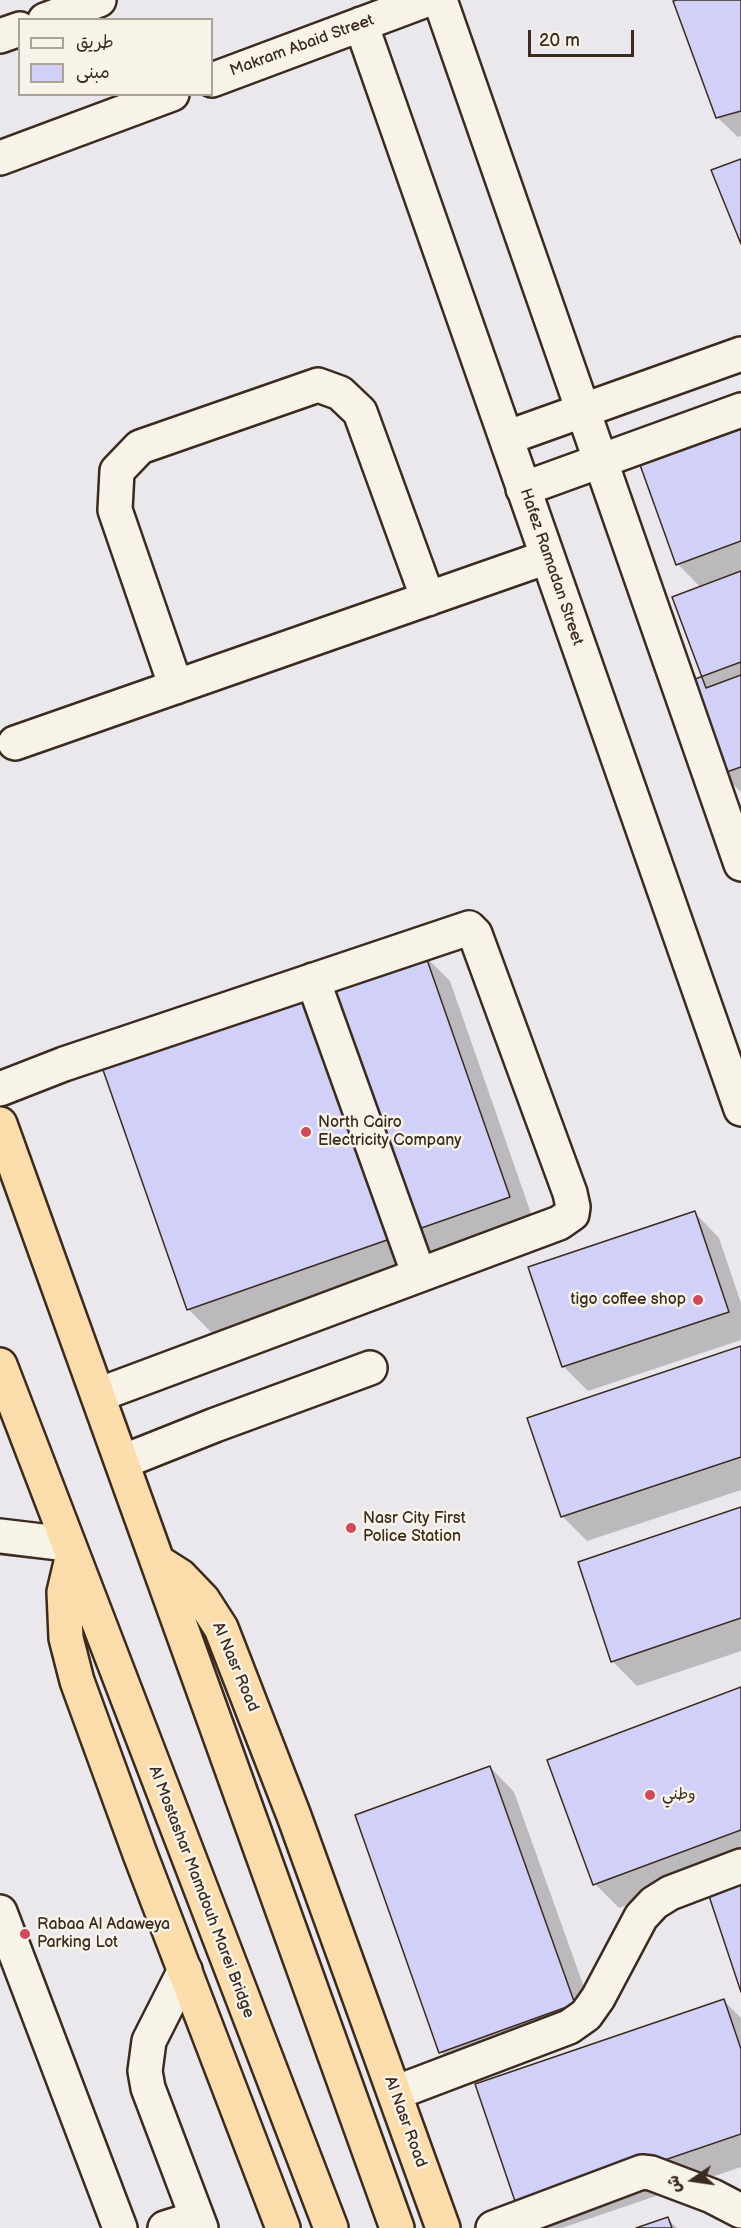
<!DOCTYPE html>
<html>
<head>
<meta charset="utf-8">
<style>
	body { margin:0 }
	#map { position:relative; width:741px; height:2228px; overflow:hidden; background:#ebe8ed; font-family:"Balsamiq Sans","Playpen Sans Arabic",sans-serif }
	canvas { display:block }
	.legend { position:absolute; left:18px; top:18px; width:195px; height:78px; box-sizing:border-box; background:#f7f3e8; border:2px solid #aca397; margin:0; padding:8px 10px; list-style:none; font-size:18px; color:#3b2a1e }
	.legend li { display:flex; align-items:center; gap:12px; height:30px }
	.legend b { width:30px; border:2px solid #aca397 }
	.north { position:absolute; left:663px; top:2150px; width:60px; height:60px; -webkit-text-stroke:4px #f7f3e8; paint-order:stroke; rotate:257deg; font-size:16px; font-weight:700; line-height:24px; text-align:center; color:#3b2a1e }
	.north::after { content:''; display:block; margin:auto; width:21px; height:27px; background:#3b2a1e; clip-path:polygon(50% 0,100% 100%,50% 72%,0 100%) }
	.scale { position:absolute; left:528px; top:30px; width:106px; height:27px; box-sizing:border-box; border:3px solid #3b2a1e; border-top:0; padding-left:8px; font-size:18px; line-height:21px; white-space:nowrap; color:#3b2a1e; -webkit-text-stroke:4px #f7f3e8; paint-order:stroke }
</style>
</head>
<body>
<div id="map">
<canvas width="741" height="2228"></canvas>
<ul class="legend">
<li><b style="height:8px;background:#f7f3e8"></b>طريق</li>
<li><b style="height:16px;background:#d0d0f9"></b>مبنى</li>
</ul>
<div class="north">ش</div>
<div class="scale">20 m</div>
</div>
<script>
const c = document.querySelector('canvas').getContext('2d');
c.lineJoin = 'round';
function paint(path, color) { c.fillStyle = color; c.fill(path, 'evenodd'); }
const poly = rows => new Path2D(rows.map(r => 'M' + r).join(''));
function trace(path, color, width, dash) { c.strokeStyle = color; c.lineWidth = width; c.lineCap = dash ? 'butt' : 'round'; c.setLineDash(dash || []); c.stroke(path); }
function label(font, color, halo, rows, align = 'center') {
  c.font = font + ' "Balsamiq Sans","Playpen Sans Arabic",sans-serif'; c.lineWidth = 5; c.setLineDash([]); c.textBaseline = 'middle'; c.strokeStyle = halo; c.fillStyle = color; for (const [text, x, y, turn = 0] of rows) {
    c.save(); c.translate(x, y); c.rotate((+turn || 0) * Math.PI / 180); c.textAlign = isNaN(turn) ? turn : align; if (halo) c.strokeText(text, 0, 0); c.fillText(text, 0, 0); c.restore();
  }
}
paint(poly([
	[682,0,741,0,741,136,738,137,717,117],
	[741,426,741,792,722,774,703,678,701,588,678,564],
	[425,956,450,981,534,1222,213,1334,188,1309],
	[695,1213,719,1238,741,1303,741,1340,588,1391,563,1366],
	[741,1348,741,1490,587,1541,562,1516],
	[741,1509,741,1651,637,1686,612,1661],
	[741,1689,741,1863,619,1908,595,1884],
	[490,1767,514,1792,599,2029,465,2077,441,2052],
	[724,2001,741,2018,741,2167,562,2228,538,2228],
	[668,2219,677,2228,640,2228]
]), '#0003');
const building = poly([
	[677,0,741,0,741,111,716,118,673,1,677,0],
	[741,159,741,244,711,170,741,159],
	[741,425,741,541,676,565,639,462,741,425],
	[741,571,741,675,706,688,672,597,741,571],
	[741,662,741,767,721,774,687,682,741,662],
	[425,954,510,1197,187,1310,102,1067,425,954],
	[695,1211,729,1312,562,1367,528,1267,695,1211],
	[741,1346,741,1457,561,1517,527,1418,741,1346],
	[741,1507,741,1618,611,1662,578,1562,741,1507],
	[741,1687,741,1830,593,1885,547,1760,741,1687],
	[490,1766,575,2004,439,2053,355,1815,490,1766],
	[741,1875,741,1992,706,1887,741,1875],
	[724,1999,741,2049,741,2134,518,2210,475,2084,724,1999],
	[668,2217,672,2228,636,2228,668,2217]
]);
paint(building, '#d0d0f9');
trace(building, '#3b2a1e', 1.5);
const minor = poly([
	[440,0,741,864],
	[45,20,99,0],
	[361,24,741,1109],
	[0,36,20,29],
	[212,80,426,0],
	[0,158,172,94],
	[506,438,741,354],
	[523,489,741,410],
	[176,687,115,510,117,471,140,447,318,385,340,393,360,412,428,599],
	[15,743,547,557],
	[313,980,419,1275],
	[0,1089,64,1064,469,928,475,934,570,1193,573,1207,572,1214,559,1223,98,1395],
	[122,1462,215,1425,370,1368],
	[0,1536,67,1544],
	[0,1912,120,2228],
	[185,1970,149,2041,145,2071,148,2088,201,2228],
	[395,2093,569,2027,586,2015,598,1998,641,1917,654,1903,670,1893,741,1866],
	[165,2228,197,2218],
	[493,2228,642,2172,651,2173,712,2196,741,2211]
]);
const highway = poly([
	[0,1124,397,2228],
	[0,1365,331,2228],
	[72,1558,64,1592,66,1638,77,1681,140,1854,283,2228],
	[158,1562,180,1576,203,1600,221,1628,294,1816,443,2228]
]);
trace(minor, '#3b2a1e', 38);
trace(highway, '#3b2a1e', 38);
trace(minor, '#f7f3e8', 33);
trace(highway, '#faddab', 33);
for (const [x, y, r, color] of [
	[306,1132,6,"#d1495b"],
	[698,1300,6,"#d1495b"],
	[351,1528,6,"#d1495b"],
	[650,1795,6,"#d1495b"],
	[25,1934,6,"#d1495b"]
]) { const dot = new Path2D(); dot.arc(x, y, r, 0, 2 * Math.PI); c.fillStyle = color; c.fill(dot); trace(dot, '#f7f3e8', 2); }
label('16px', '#3b2a1e', '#f7f3e8', [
	["Makram Abaid Street",302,46,-20],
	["Hafez Ramadan Street",551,567,71],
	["Al Nasr Road",235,1667,67],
	["Al Mostashar Mamdouh Marei Bridge",201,1892,69],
	["Al Nasr Road",405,2122,70]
]);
label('16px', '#3b2a1e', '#f7f3e8', [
	["North Cairo",318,1123],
	["Electricity Company",318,1141],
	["tigo coffee shop",686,1300,"right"],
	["Nasr City First",363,1519],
	["Police Station",363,1537],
	["وطني",662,1795],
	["Rabaa Al Adaweya",37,1925],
	["Parking Lot",37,1943]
], 'left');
</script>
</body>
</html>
